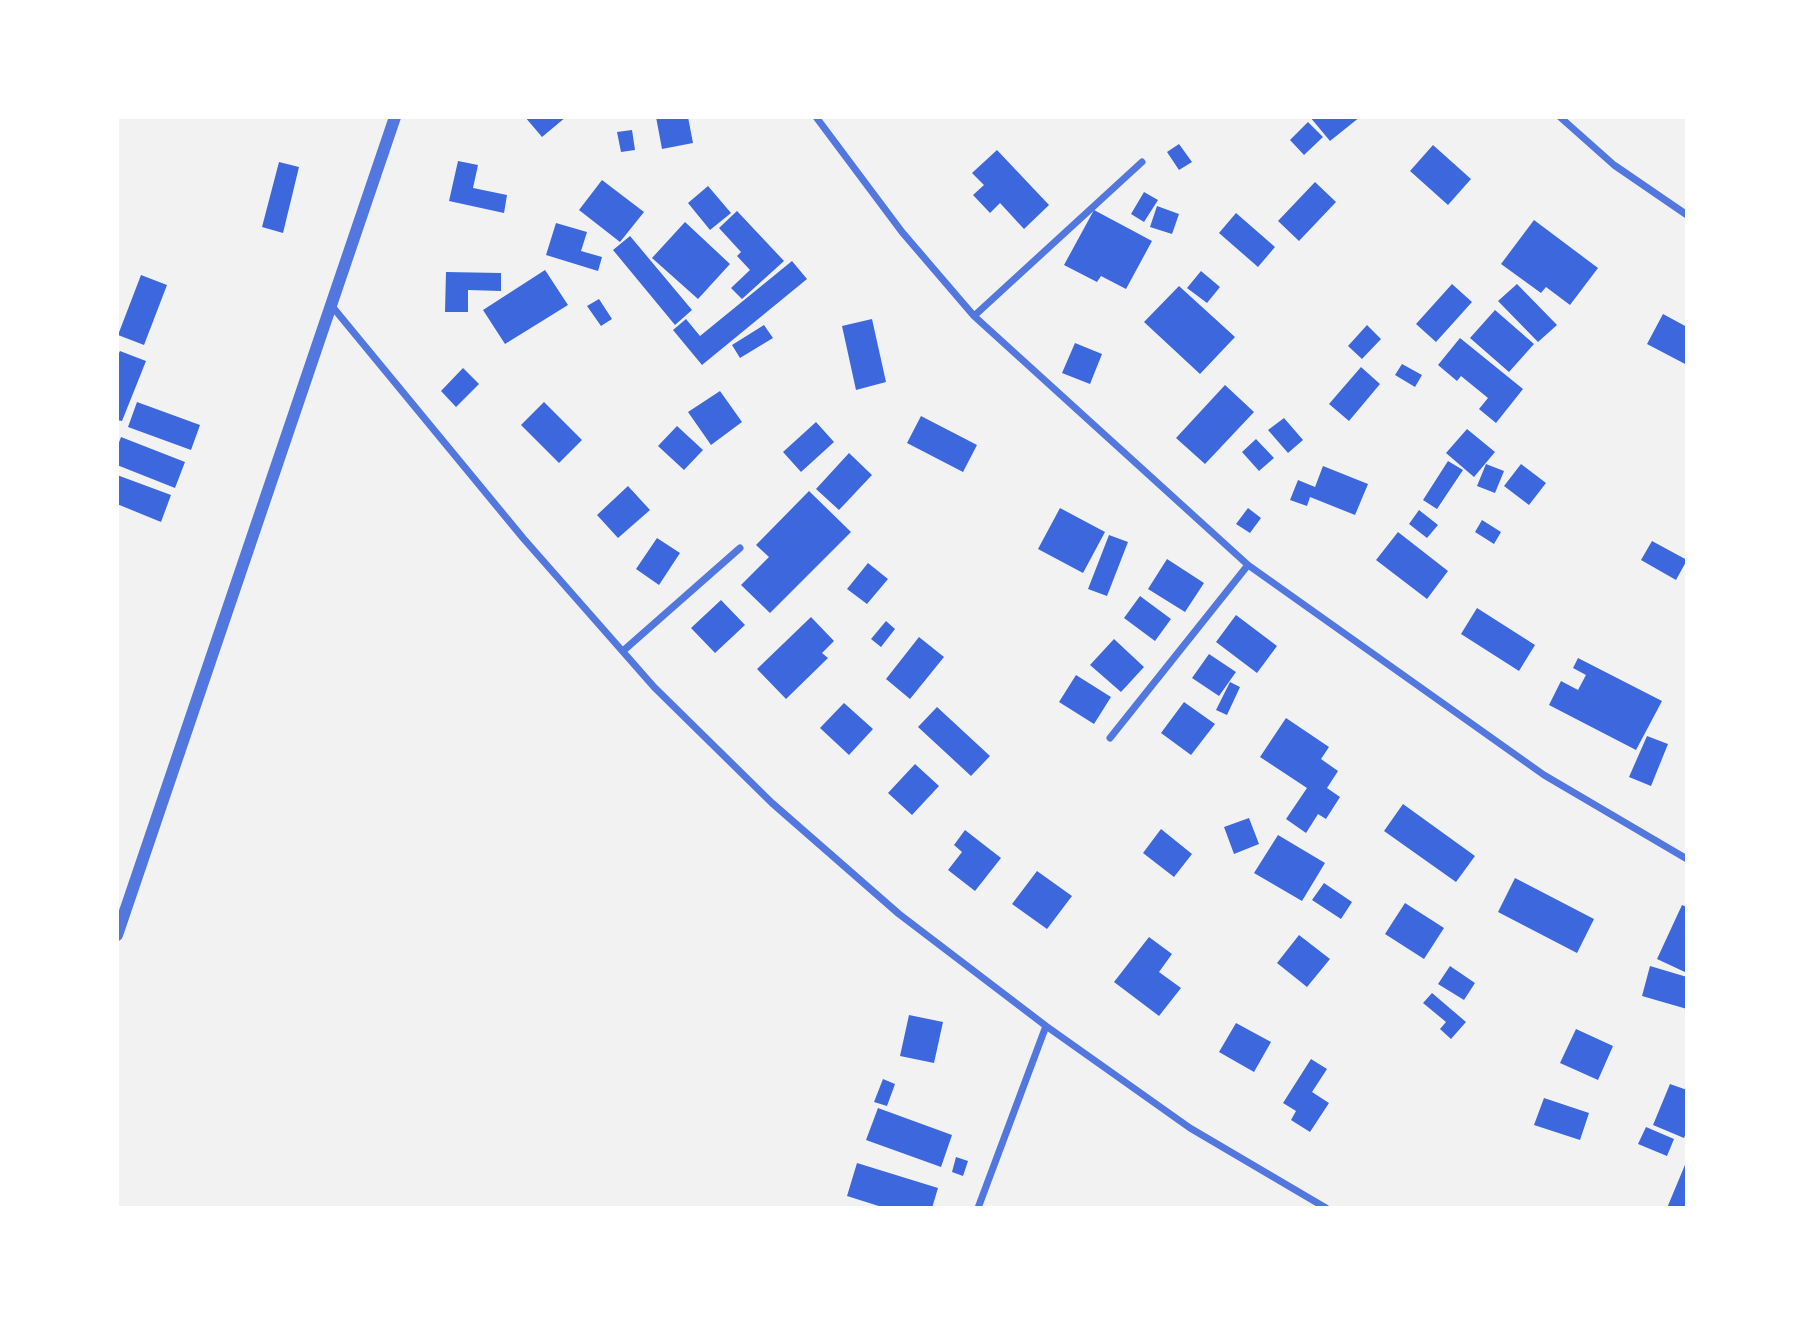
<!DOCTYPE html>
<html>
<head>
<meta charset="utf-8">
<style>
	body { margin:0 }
	#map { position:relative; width:1804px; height:1325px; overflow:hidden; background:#f2f2f2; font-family:"Public Sans",sans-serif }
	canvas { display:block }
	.frame { position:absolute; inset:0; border:119px solid #fff; pointer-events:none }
</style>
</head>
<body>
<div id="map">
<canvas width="1804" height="1325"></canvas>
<div class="frame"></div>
</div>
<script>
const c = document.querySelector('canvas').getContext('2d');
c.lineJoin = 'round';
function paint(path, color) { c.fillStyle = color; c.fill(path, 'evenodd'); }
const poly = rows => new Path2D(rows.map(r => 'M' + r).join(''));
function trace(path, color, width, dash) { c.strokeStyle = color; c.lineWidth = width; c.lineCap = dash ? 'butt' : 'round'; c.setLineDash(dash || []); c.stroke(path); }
paint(poly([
	[525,117,566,117,542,137],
	[656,117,688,117,693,143,662,149],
	[1310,117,1360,117,1330,141],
	[1308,122,1323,137,1304,155,1290,140],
	[632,130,635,150,621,152,617,132],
	[1179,144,1192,162,1179,170,1167,152],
	[1433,145,1471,179,1448,205,1410,171],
	[997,150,1049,205,1024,229,1000,203,990,213,973,195,984,185,972,173],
	[458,161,478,165,473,188,507,195,504,213,449,201],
	[279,162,299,167,283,233,262,227],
	[602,180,644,212,620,242,579,210],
	[1315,182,1336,202,1299,241,1278,221],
	[708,186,731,213,710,230,688,203],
	[1144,192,1158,200,1144,222,1131,214],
	[1157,206,1179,214,1172,234,1150,227],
	[1094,210,1152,241,1126,289,1101,276,1097,282,1064,265],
	[737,211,784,261,742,299,731,288,750,270,737,256,741,252,719,228],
	[1236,213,1275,247,1258,267,1219,233],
	[1534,220,1598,268,1570,305,1546,287,1541,293,1501,264],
	[685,222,730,264,698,299,652,258],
	[556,223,587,232,581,251,602,257,598,271,546,255],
	[630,236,692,310,675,325,613,250],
	[792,261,807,279,702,365,673,330,686,319,700,336],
	[545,270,568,305,505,344,483,310],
	[1201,271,1220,287,1207,303,1187,288],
	[446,272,501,273,501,291,468,290,468,312,445,312],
	[141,275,167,285,144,345,118,335],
	[1452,284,1472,302,1436,342,1416,324],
	[1517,284,1557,325,1538,342,1498,301],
	[1179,286,1235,337,1200,374,1144,322],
	[599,299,612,319,601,326,587,306],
	[1495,310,1534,344,1509,372,1470,338],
	[1663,314,1687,327,1687,365,1647,344],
	[872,319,886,382,856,390,842,326],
	[764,325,773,338,740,358,732,345],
	[1367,325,1381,339,1362,359,1348,346],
	[1460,338,1523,389,1496,423,1479,409,1488,398,1461,376,1457,381,1438,365],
	[1075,343,1102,354,1090,384,1062,373],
	[120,351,146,361,122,421,117,420,117,357],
	[1402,364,1422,375,1415,387,1395,375],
	[1361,367,1380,384,1349,421,1329,404],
	[463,368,479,384,456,407,441,391],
	[1225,385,1254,412,1205,464,1176,438],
	[720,391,742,422,711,445,688,412],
	[137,402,200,425,191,450,128,427],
	[544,402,582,440,559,463,521,425],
	[921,416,977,445,963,472,907,443],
	[1284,418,1303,440,1288,453,1268,430],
	[816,422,834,442,801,472,783,452],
	[677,426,703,450,684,470,658,446],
	[1467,429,1495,452,1474,477,1446,453],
	[121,437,185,462,175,488,117,465,117,448],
	[1256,439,1274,458,1259,471,1242,452],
	[849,453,872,475,839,510,816,489],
	[1448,461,1463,470,1437,509,1423,500],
	[1486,464,1504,471,1495,493,1477,486],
	[1521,464,1546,483,1529,505,1504,486],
	[1323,466,1368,484,1355,515,1310,497,1307,506,1290,500,1298,480,1315,487],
	[117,475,171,495,161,522,117,504],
	[628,486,650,510,618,538,597,515],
	[809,491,851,532,770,613,741,585,769,557,756,545],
	[1060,508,1105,532,1083,573,1038,549],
	[1248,508,1261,518,1250,533,1236,524],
	[1419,510,1438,525,1427,538,1409,524],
	[1482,520,1501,532,1494,544,1475,532],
	[1398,532,1448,571,1427,599,1376,560],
	[1109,535,1128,542,1107,596,1088,589],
	[657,538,680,553,659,585,636,569],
	[1652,541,1687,560,1676,580,1641,560],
	[1167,559,1204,583,1185,612,1148,589],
	[868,563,888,579,867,604,847,589],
	[1140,596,1171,619,1155,641,1124,618],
	[721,600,745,625,715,653,691,628],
	[1477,608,1535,645,1519,671,1461,634],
	[1236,615,1277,646,1257,673,1216,642],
	[811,617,834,641,822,653,828,658,786,699,757,669],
	[886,621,895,629,881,647,871,639],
	[919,637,944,657,910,699,886,679],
	[1114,639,1144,667,1121,692,1090,665],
	[1209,654,1236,672,1219,696,1192,678],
	[1578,658,1662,701,1636,750,1549,705,1561,681,1578,690,1586,675,1573,668],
	[1076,675,1111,697,1094,724,1059,702],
	[1230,682,1240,687,1227,715,1216,710],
	[1184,702,1215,724,1191,755,1161,733],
	[844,703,873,729,849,755,820,728],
	[937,707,990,756,971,776,918,727],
	[1286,718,1329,747,1321,759,1338,771,1327,788,1340,797,1326,819,1318,814,1306,833,1286,819,1307,788,1260,757],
	[1647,736,1668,744,1651,786,1629,777],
	[915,764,939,786,912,815,888,793],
	[1403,804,1475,856,1456,882,1384,831],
	[1249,818,1259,844,1234,854,1224,827],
	[1161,829,1192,854,1174,877,1143,853],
	[965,830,1001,858,975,891,948,870,962,852,954,845],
	[1278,835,1325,863,1302,901,1254,873],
	[1037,871,1072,896,1047,929,1012,904],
	[1515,878,1594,919,1577,953,1498,912],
	[1324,883,1352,902,1341,919,1312,900],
	[1405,903,1444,928,1424,959,1385,934],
	[1682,905,1687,907,1687,973,1657,959],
	[1299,935,1330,959,1307,987,1277,963],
	[1149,937,1172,954,1159,972,1181,988,1159,1016,1114,982],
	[1450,966,1475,983,1464,1000,1438,984],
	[1650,966,1687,977,1687,1009,1642,996],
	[1432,993,1466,1022,1451,1039,1440,1029,1446,1022,1423,1003],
	[909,1015,943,1022,934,1063,900,1056],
	[1236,1023,1271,1042,1254,1072,1219,1052],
	[1576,1029,1613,1046,1598,1080,1560,1063],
	[1311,1059,1327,1069,1312,1092,1329,1103,1310,1132,1291,1120,1296,1111,1283,1103],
	[883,1079,895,1084,887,1106,874,1102],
	[1670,1084,1687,1090,1687,1130,1684,1138,1653,1125],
	[1544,1098,1589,1113,1580,1140,1534,1125],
	[878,1108,952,1135,941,1167,866,1140],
	[1646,1127,1674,1139,1667,1156,1638,1144],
	[956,1157,968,1161,963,1176,952,1172],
	[1687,1160,1687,1208,1667,1208],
	[857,1163,938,1188,932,1208,885,1208,847,1196]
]), '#3d67dc');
trace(poly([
	[816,117,902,232,974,316,1248,565,1544,775,1687,859],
	[1560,117,1614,165,1687,215],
	[331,305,523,538,654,687,772,803,899,914,1046,1026,1190,1128,1326,1208],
	[974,316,1142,162],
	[623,651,740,548],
	[1110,738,1248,565],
	[978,1208,1046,1026]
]), '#5277de', 7);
trace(poly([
	[117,935,395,117]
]), '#5277de', 12);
</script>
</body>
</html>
